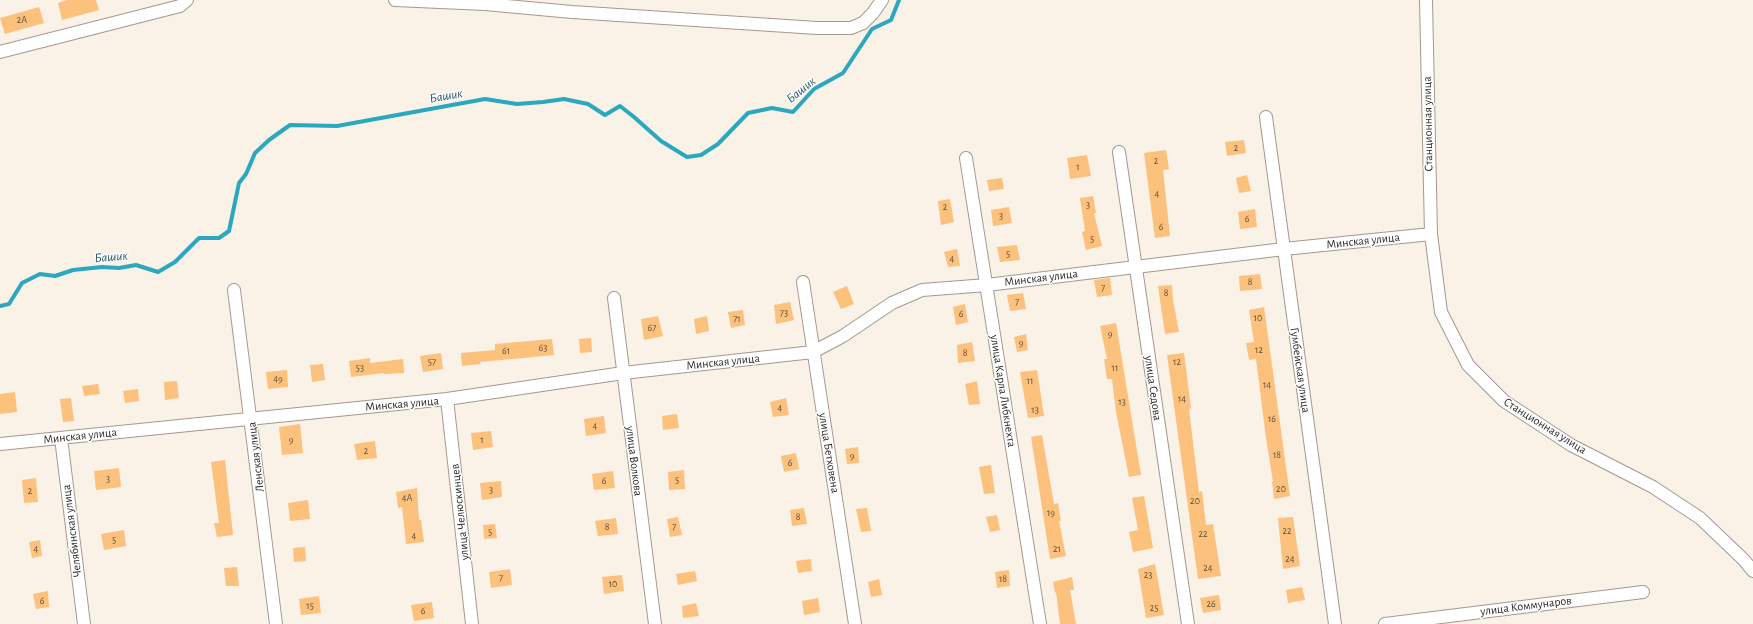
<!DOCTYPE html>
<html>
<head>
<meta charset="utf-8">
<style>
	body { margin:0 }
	canvas { display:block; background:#faf1e7 }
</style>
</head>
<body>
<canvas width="1753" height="624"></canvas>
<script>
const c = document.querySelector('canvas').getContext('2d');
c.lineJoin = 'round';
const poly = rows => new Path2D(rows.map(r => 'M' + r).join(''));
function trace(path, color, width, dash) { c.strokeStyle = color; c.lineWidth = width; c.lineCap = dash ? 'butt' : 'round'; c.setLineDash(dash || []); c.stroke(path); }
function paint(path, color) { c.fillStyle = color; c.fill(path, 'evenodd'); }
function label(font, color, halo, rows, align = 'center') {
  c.font = font + ' "Alegreya Sans",sans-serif'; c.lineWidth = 3; c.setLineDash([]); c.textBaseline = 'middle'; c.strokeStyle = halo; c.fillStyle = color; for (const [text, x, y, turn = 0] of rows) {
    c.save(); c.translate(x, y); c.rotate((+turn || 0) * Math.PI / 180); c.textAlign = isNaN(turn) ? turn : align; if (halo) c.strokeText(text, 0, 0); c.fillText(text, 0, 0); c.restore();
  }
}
trace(poly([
	[0,306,9,304,22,283,40,274,55,276,73,270,102,267,119,268,136,265,158,272,175,262,199,238,219,238,229,231,239,183,246,174,255,153,269,140,290,125,337,126,485,99,517,104,543,102,564,99,588,104,605,115,620,106,634,117,661,141,687,157,701,155,718,144,748,113,772,108,793,112,814,89,843,73,872,29,891,20,899,0]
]), '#2ba8bf', 4);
paint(poly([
	[67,0,96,0,99,10,62,20,58,3],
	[39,7,44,23,5,34,0,18],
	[1244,140,1246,153,1227,156,1225,142],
	[1166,150,1169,169,1163,170,1170,236,1155,238,1144,153],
	[1087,155,1091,176,1070,179,1067,158],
	[1247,175,1251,191,1239,193,1236,178],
	[1002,178,1004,189,989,191,987,180],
	[1093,196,1096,213,1094,213,1102,246,1086,250,1082,232,1085,231,1080,198],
	[950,199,954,222,941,225,938,201],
	[1009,207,1012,223,993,226,991,210],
	[1255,209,1257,227,1240,229,1238,212],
	[1017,245,1020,260,1000,262,997,247],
	[957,249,960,266,948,267,944,252],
	[1260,274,1262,289,1240,291,1239,276],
	[1110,278,1112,295,1097,297,1094,280],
	[1172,285,1173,300,1179,332,1165,334,1158,286],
	[847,286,854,304,841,309,833,292],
	[1023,293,1026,309,1010,311,1007,295],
	[790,302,794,320,776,324,774,305],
	[965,304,968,322,956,325,953,307],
	[1264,307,1290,496,1274,499,1272,482,1273,482,1266,438,1256,359,1249,360,1246,343,1254,342,1249,310],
	[743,310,745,325,731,328,728,312],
	[658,316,663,336,644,340,641,319],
	[707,316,709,331,696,334,694,319],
	[1116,323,1141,475,1129,477,1116,412,1112,379,1107,379,1104,359,1107,359,1100,326],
	[1026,334,1028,350,1017,352,1014,337],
	[591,338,592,352,580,353,579,339],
	[552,339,554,355,480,362,481,364,462,366,461,353,495,350,495,344],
	[972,342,975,361,958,363,957,345],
	[441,353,443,369,423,372,420,356],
	[1184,353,1191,408,1189,409,1199,492,1202,491,1206,525,1213,524,1221,576,1198,579,1167,355],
	[370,358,370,363,403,359,404,373,384,374,384,373,351,377,349,361],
	[323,364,325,380,312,382,310,365],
	[287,370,288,387,268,389,266,372],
	[1037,370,1044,416,1028,418,1020,372],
	[177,381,179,398,165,400,164,382],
	[977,381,980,404,969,405,965,384],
	[98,384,100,394,84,396,82,386],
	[138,389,139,401,125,403,123,391],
	[15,392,17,412,0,414,0,394],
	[71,398,74,421,63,422,60,399],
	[786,398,789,415,773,417,770,402],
	[677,414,679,428,663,430,662,416],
	[604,416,606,433,586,436,584,419],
	[300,424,303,453,282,455,279,427],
	[491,431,493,447,473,450,471,433],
	[1042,435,1054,504,1058,503,1061,521,1059,521,1066,556,1050,559,1031,437],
	[375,441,377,458,357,460,354,444],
	[858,447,859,463,847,464,845,449],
	[796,453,799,469,784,472,781,456],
	[225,460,233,535,217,537,214,523,219,523,211,462],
	[991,465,995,493,984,494,979,467],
	[119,468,121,487,96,490,94,471],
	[684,470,685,489,669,490,668,472],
	[613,471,615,488,594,490,592,474],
	[36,478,38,502,24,503,22,480],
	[501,481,502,497,482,500,480,483],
	[417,488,419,520,421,520,424,542,406,544,402,507,398,508,396,492],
	[1144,496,1153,548,1133,552,1129,532,1138,530,1132,498],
	[308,500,310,519,290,521,288,503],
	[804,508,807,524,792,526,790,510],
	[867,508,871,531,861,532,856,509],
	[997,515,1000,530,990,532,986,517],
	[678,517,682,535,670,537,667,519],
	[1293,517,1300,566,1283,569,1278,518],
	[616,518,618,534,598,536,595,521],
	[495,524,497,538,484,539,483,525],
	[124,530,126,546,104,550,101,534],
	[40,540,42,556,32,558,29,542],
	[305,547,306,561,294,562,293,548],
	[811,559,812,571,798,573,796,561],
	[1155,564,1164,615,1146,618,1138,569],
	[237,567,239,586,226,586,224,568],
	[510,569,512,585,491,588,489,572],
	[1009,570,1010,586,997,588,995,572],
	[695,571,697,581,678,585,676,574],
	[622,575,624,591,604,594,602,577],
	[1072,577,1074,590,1070,590,1076,624,1060,624,1056,592,1055,593,1053,582],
	[879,579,882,595,871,597,868,582],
	[1302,587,1305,600,1288,603,1286,590],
	[48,591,49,607,36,609,33,594],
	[1219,595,1221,610,1203,613,1200,598],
	[319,596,321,613,301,615,299,599],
	[818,598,820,612,804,615,802,601],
	[432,602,434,618,414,621,411,605],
	[696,603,699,616,683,618,682,606]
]), '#fbc17d');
const minor = poly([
	[395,0,485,4,572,12,817,28,851,28,863,23,873,13,882,0],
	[1426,0,1431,234,1441,312,1468,365,1504,401,1571,445,1653,487,1700,518,1744,560,1753,571],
	[0,52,180,6,187,0],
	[1266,117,1335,624],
	[1119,152,1188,624],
	[966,158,1040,624],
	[803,282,855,624],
	[234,290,276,624],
	[614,298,655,624],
	[447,399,472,624],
	[61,438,84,624],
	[0,444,447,399,623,373,813,352,843,336,892,303,922,290,987,285,1284,249,1431,234],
	[1385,624,1643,592]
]);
trace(minor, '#a29990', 14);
trace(minor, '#fff', 12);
label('10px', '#5e4e3a', null, [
	["2А",22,20],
	["2",1236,148],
	["2",1156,161],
	["1",1078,167],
	["4",1157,194],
	["3",1088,205],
	["2",945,207],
	["3",1001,216],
	["6",1247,219],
	["6",1161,227],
	["5",1092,239],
	["5",1008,254],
	["4",952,259],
	["8",1250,282],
	["7",1103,288],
	["8",1166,293],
	["7",1017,302],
	["73",784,313],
	["6",961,314],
	["10",1258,318],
	["71",737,319],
	["67",652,328],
	["9",1110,334],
	["9",1021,343],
	["63",543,348],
	["12",1259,350],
	["61",506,351],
	["8",965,353],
	["57",432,362],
	["12",1177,362],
	["53",360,368],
	["11",1115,368],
	["49",278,379],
	["11",1030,381],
	["14",1267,385],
	["14",1182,399],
	["13",1122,402],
	["4",780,408],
	["13",1035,410],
	["16",1272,419],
	["4",595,426],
	["9",291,440],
	["1",482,440],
	["2",366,451],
	["18",1277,455],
	["9",852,456],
	["6",790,463],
	["3",108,479],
	["5",677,480],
	["6",604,481],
	["20",1281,489],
	["3",491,490],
	["2",30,491],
	["4А",407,498],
	["20",1195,501],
	["19",1051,513],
	["8",798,517],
	["8",607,527],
	["7",674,527],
	["22",1287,531],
	["5",490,532],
	["22",1203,534],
	["4",414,536],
	["5",114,540],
	["4",36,549],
	["21",1057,549],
	["24",1290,559],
	["24",1208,568],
	["23",1148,575],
	["7",501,578],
	["18",1003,579],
	["10",613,584],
	["6",42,601],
	["26",1211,604],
	["15",310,606],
	["25",1154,608],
	["6",423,611]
]);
label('12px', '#2a2723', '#fff', [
	["Станционная улица",1428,124,-91],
	["Минская улица",1363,241,-6],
	["Минская улица",1041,278,-7],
	["Минская улица",723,362,-6],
	["Гумбейская улица",1300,370,82],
	["улица Седова",1153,388,82],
	["улица Карла Либкнехта",1003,391,81],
	["Минская улица",402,404,-5],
	["Станционная улица",1545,426,32],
	["Минская улица",80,436,-6],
	["улица Бетховена",829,453,81],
	["Ленская улица",256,457,-97],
	["улица Волкова",634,461,83],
	["улица Челюскинцев",460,512,-96],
	["Челябинская улица",72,531,-97],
	["улица Коммунаров",1526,606,-7]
]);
label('italic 13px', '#275862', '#fff', [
	["Башик",801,90,-39],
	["Башик",446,96,-10],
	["Башик",111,257,-5]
]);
</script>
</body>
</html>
